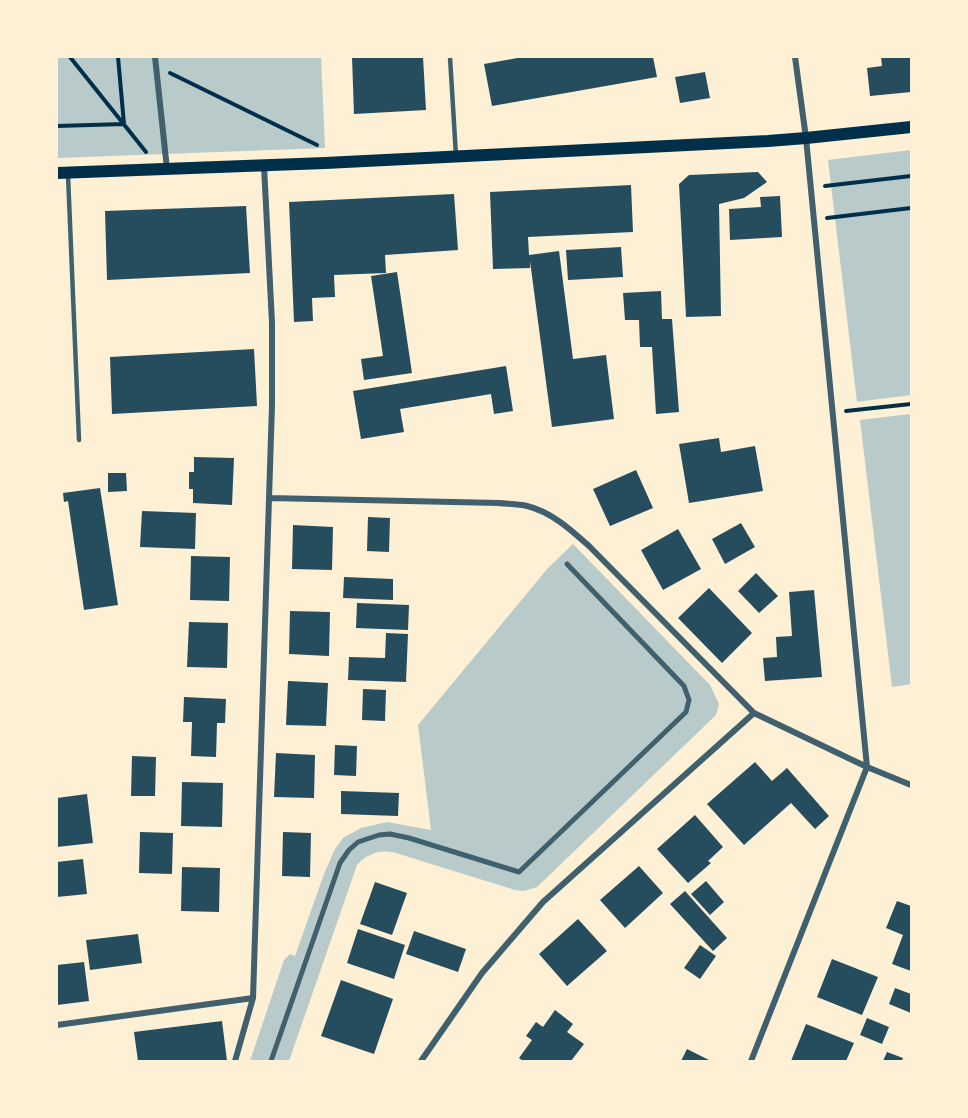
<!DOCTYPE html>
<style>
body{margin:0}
#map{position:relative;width:968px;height:1118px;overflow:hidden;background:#fdf0d5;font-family:"Noto Serif",serif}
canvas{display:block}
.frame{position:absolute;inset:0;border:58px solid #fdf0d5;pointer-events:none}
</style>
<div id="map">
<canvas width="968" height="1118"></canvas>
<div class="frame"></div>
</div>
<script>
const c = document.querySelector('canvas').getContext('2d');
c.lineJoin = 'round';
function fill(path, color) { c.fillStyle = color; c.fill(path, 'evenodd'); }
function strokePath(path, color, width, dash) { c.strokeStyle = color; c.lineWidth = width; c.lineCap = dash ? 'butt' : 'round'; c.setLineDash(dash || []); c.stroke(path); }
fill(new Path2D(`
 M57,57H321L325,148L57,158Z
 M911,150V395L857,402L828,160Z
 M911,414V684L892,687L860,420Z
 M573,544L710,685L719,704L716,715L537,887L524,891L515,890L396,853C380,849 368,853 357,865L289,1061H250L284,960L290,954L295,956L324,874L335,849L343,838L361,828L387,822L431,830L418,725L548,568Z`), '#b9caca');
fill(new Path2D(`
 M352,57H423L426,110L354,114Z
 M523,57H653L657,77L492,106L484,64Z
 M881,57H911V92L870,96L867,68L882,66Z
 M705,72L710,98L680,103L675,77Z
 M758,172L767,182L744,198L719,204L721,316L686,317L679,184L689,175Z
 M631,185L633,232L528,237L529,255L559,251L573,359L606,355L614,419L552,427L530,261V268L493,269L490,192Z
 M454,194L458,250L385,255L386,273L334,275L335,297L312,298L313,321L294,322L289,202Z
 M780,196L782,237L730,240L729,209L761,207L760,197Z
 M246,206L250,273L107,280L105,211Z
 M621,247L623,277L568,280L566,250Z
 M397,272L412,373L364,380L361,359L383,356L371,276Z
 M661,291L662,319H672L679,412L656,414L652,347H640L639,320H625L623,293Z
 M254,349L257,406L112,414L110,357Z
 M506,366L513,411L494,414L491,394L400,409L404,432L361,439L353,391Z
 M719,438L721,452L755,446L763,491L689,503L679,444Z
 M194,457L234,458L232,505L193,503V489H189V472H194Z
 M636,470L653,508L610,526L593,489Z
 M108,473H126L127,491L108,492Z
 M100,488L118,605L84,610L68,501L64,502L63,493Z
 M142,511L196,513L195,549L140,547Z
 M368,517L390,518L389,552L367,551Z
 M741,523L755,547L725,564L712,539Z
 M293,525L333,527L332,570L292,569Z
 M678,529L701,569L663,590L641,550Z
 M191,556L230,557L229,601L190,600Z
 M756,573L778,596L759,613L738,591Z
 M344,577L393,579V600L343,598Z
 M709,588L752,633L722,663L678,618Z
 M814,590L822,677L765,681L763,658L777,657L776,637L792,636L789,592Z
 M357,603L409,605L408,630L356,628Z
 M290,611L330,612L329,656L289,654Z
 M189,622L228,623L227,668L187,667Z
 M386,633L408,634L406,682L348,680L349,657L385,658Z
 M288,681L328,683L326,726L286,725Z
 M363,689L386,690L385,721L362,720Z
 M184,697L226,699L225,723H217L216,757L191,756L192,722H183Z
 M335,745L357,746L356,776L334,775Z
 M276,753L315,755L314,798L274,797Z
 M132,756L156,757L155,796H131Z
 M755,762L772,781L787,768L829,816L815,829L791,803L744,845L707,804Z
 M182,782L223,783L222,827L181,826Z
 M341,791L399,793L398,816L341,814Z
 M87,794L93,843L57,847V798Z
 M695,815L723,847L708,861L711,863L688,883L657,849Z
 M140,832L173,833L172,874L139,873Z
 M283,832L311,833L310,877L282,876Z
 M83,859L87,894L57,897V862Z
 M639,866L663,893L625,928L600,900Z
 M182,867L220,868L219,912L181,911Z
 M706,881L724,902L710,915L691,894Z
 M375,882L407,893L392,935L360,924Z
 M685,891L727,938L713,951L670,904Z
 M897,901L911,906V971L892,964L903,935L886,928Z
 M578,919L607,951L567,986L539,954Z
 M358,929L405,945L394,979L347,963Z
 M414,931L466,949L458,972L406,954Z
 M138,934L142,963L90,970L86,940Z
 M700,945L716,956L700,979L684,968Z
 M832,959L878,977L862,1015L817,997Z
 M84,962L89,1001L57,1005V965Z
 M341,980L393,999L374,1054L321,1036Z
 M895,988L911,994V1013L889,1004Z
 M555,1010L573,1024L567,1032L584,1044L571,1061H523L519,1058L532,1040L526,1036L536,1022L543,1027Z
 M867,1018L889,1027L882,1044L860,1035Z
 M222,1021L227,1061H138L134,1032Z
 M806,1024L854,1043L846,1061H791Z
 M687,1049L711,1061H681Z
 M887,1052L903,1058L902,1061H883Z`), '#264d5e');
strokePath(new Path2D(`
 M70,57L146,152
 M170,73L317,145
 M57,126L124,124L118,57
 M825,186L911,176
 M827,218L911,208
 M846,411L911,404`), '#003049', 4);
strokePath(new Path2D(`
 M450,57L456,156
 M68,175L79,440`), '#3f606c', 4.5);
strokePath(new Path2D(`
 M271,1061L340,863L349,850L358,842L379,835L390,834L409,838L519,872L686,712L689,700L684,686L567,564`), '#3f606c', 5);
strokePath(new Path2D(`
 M155,57L167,169
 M269,498L499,503C508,504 518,504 527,506C552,512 572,531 590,547L754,713L543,902L482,973L421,1061
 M754,713L867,767L911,785
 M57,1025L253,998
 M235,1061L253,998L272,405V323L264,166
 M751,1061L867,767L806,138L795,57`), '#3f606c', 6);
strokePath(new Path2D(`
 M57,173L325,163L768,141L806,138L911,127`), '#003049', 12);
</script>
